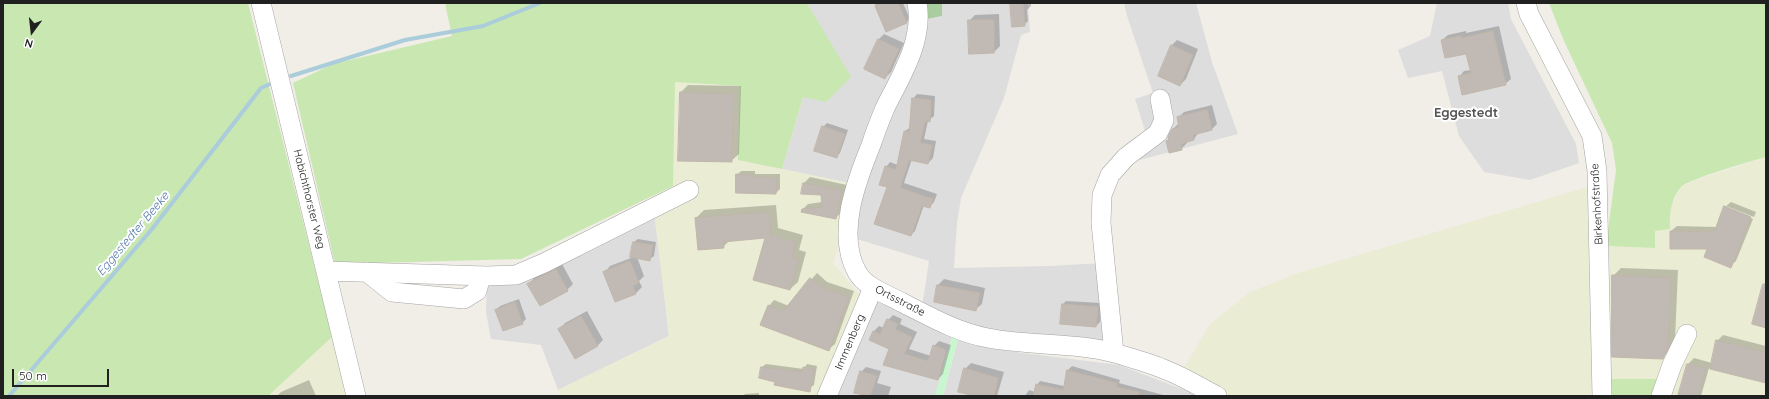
<!DOCTYPE html>
<meta charset="utf-8">
<style>
body{margin:0}
#map{position:relative;width:1769px;height:399px;overflow:hidden;background:#f0eee7;font-family:Quicksand,sans-serif}
canvas{display:block}
.frame{position:absolute;inset:0;border:4px solid #202020;pointer-events:none}
.north{position:absolute;left:12px;top:12px;width:40px;height:40px;-webkit-text-stroke:3px #fff;paint-order:stroke;rotate:195deg;font-size:11px;font-weight:700;line-height:16px;text-align:center;color:#202020}
.north::after{content:'';display:block;margin:auto;width:14px;height:18px;background:#202020;clip-path:polygon(50% 0,100% 100%,50% 72%,0 100%)}
.scale{position:absolute;left:12px;top:369px;width:97px;height:18px;box-sizing:border-box;border:2px solid #202020;border-top:0;padding-left:5px;font-size:12px;line-height:14px;white-space:nowrap;color:#202020;-webkit-text-stroke:3px #fff;paint-order:stroke}
</style>
<div id="map">
<canvas width="1769" height="399"></canvas>
<div class="frame"></div>
<div class="north">N</div>
<div class="scale">50 m</div>
</div>
<script>
const c = document.querySelector('canvas').getContext('2d');
c.lineJoin = 'round';
function fill(path, color) { c.fillStyle = color; c.fill(path, 'evenodd'); }
function strokePath(path, color, width, dash) { c.strokeStyle = color; c.lineWidth = width; c.lineCap = dash ? 'butt' : 'round'; c.setLineDash(dash || []); c.stroke(path); }
function label(font, color, halo, rows, align = 'center') {
  c.font = font + ' Quicksand,sans-serif'; c.lineWidth = 4; c.setLineDash([]); c.textBaseline = 'middle'; c.strokeStyle = halo; c.fillStyle = color; for (const [text, x, y, turn = 0] of rows) {
    c.save(); c.translate(x, y); c.rotate((+turn || 0) * Math.PI / 180); c.textAlign = isNaN(turn) ? turn : align; if (halo) c.strokeText(text, 0, 0); c.fillText(text, 0, 0); c.restore();
  }
}
fill(new Path2D(`
 M807,3H913L927,19L942,16V3H1028L1030,32L1021,35L1004,98L961,198L957,223L954,268L1049,266L1103,263L1104,347L977,328L922,307L929,261L857,239L849,183L782,169L803,97L850,77Z
 M1124,3H1196L1212,62L1238,134L1132,162L1126,144L1145,131L1135,99L1153,93L1128,19Z
 M1437,3H1508L1511,19L1576,144L1579,163L1530,180L1484,172L1459,136L1442,71L1408,78L1398,50L1430,36Z
 M656,218L669,336L558,390L541,345L491,339L486,312L487,279L554,265L585,254Z
 M861,294L952,337L935,396H821Z
 M958,339L984,347L1023,353L1119,365L1195,394L1194,396H943Z`), '#dedddd');
fill(new Path2D(`
 M675,82L741,86L739,160L849,183L841,214L837,252L833,263L856,291L861,294L821,396H562L558,390L669,336L652,196L673,186Z
 M1766,157V396H1667L1659,379H1609L1606,246L1654,248L1655,231L1670,229L1669,219L1672,202L1681,187L1695,180Z
 M1591,186L1593,396H1231L1183,369L1210,324L1250,292L1298,273Z
 M332,337L347,396H268Z`), '#eaedd4');
fill(new Path2D(`
 M3,3H248L332,337L268,396H3Z
 M445,3H807L851,77L826,102L803,97L782,169L738,160L740,86L675,82L673,186L521,259L335,264L293,83L333,64L452,36Z
 M1549,3H1766V157C1749,162 1691,178 1681,187C1671,198 1669,215 1670,229L1655,231V248L1606,246L1616,170L1612,143L1564,41Z
 M1609,379H1659L1655,396H1610Z`), '#c8e7b1');
fill(new Path2D(`
 M924,3H942V16L927,19Z`), '#a9cd9f');
fill(new Path2D(`
 M952,337L958,339L943,396H935Z`), '#c8f7cf');
fill(new Path2D(`
 M875,3H903L910,19L906,23L886,30Z
 M1011,3H1031V6L1027,10L1028,21L1024,25Z
 M999,14L1000,46L994,52L969,21L975,15Z
 M1499,26L1511,79L1505,84L1459,77L1464,71L1471,70L1467,53L1442,40L1448,35L1466,31V33Z
 M884,34L904,43L891,72L885,78L878,40Z
 M1177,40L1198,49L1186,79L1180,85L1171,46Z
 M688,85L741,86L739,154L731,161L681,92Z
 M917,94L935,96L934,116L928,121L924,139L936,141L933,158L928,163L912,159L904,183L937,194L934,202L930,207L924,205L915,231L911,235L888,187L886,167L890,162L898,165L905,131L911,127L913,99Z
 M1212,105L1217,124L1211,130L1199,132L1194,139L1187,141V143L1181,149L1167,141L1173,129L1179,123L1178,118L1184,112Z
 M827,123L848,130L840,153L836,157L823,127Z
 M741,171H755V174H780V189L776,193L737,175Z
 M810,177L847,185L841,212L836,218L803,209L808,204L822,202V194H802L804,183Z
 M1731,202L1756,212L1754,217L1726,206V208L1753,219L1736,261L1730,266L1708,248L1671,231L1677,226L1717,227L1725,207Z
 M776,205L778,228L803,235L799,250L806,252L798,282L790,289L767,237L730,240L723,247L696,218L704,210Z
 M638,239L656,242L654,256L650,259L637,257L644,276L639,281L642,287L636,293L616,300L605,272L610,266L631,258L634,242Z
 M562,264L573,284L567,290L529,284L534,278Z
 M1621,268L1678,270L1675,340L1670,350L1662,358L1613,276Z
 M817,273L827,282L854,291L835,344L829,349L769,306L774,300L789,306Z
 M944,279L985,288L982,304L976,309L935,301L938,285Z
 M519,299L526,319L522,323L496,310L500,306Z
 M1066,301L1101,303L1100,322L1096,326L1063,304Z
 M587,311L603,340L597,346L560,329L565,323Z
 M893,315L902,319L900,324L917,332L909,349L931,356L934,346L939,341L951,345L943,374L938,379L890,349L870,340L874,331L879,326L884,328L888,320Z
 M1723,335L1766,346V382L1709,368L1701,396H1679L1688,364L1694,358L1712,363L1717,341Z
 M971,363L1004,372L997,396H977L965,369Z
 M766,364L804,369L807,364L817,366L814,385L810,388L760,378L762,367Z
 M1072,366L1120,380L1119,383L1167,396H1025L1029,390L1035,392L1037,385L1040,381L1064,386L1068,370Z
 M866,367L881,371L877,383L891,387L888,396H864L855,392L861,372Z
 M309,380L316,396H277L281,392Z
 M759,393V396H743L745,394Z`), '#0003');
strokePath(new Path2D(`
 M291,76L405,40L483,26L540,3
 M9,396L152,229L261,88L270,84`), '#abcddb', 4);
const building = new Path2D(`
 M882,3H898L907,23L886,32L875,6Z
 M1010,3H1023L1025,26L1012,27Z
 M968,20H994V53L969,54Z
 M1493,31L1506,85L1462,95L1458,76L1471,73L1466,54L1445,58L1441,40L1461,36V38Z
 M878,39L899,49L885,79L864,69Z
 M1171,45L1193,55L1180,86L1158,76Z
 M680,92L734,94L732,162L678,161Z
 M912,98L931,100L930,122L925,121L920,143L932,145L928,164L909,160L900,188L933,199L930,208L922,206L911,236L874,224L887,187L879,185L885,166L896,170L904,131L909,132Z
 M1207,110L1212,130L1193,135L1194,140L1181,144L1182,150L1169,153L1166,141L1169,140L1168,137L1172,129L1179,127L1177,117Z
 M822,126L845,134L837,158L814,151Z
 M736,174L752,175V177L777,178L776,194L736,193Z
 M803,183L842,190L836,219L801,212L802,209L822,207L821,195L801,194Z
 M1724,206L1751,217L1731,268L1704,257L1707,249H1670V231L1714,232Z
 M769,212L771,235L796,242L792,257L799,259L790,290L753,280L765,238L723,242L724,248L698,250L695,218Z
 M633,242L653,245L650,261L630,257Z
 M630,261L639,283L633,286L636,294L615,302L603,272Z
 M556,269L568,291L540,306L527,284Z
 M1612,275L1671,278L1668,348L1663,359L1612,357Z
 M810,278L822,287L849,297L829,351L760,325L768,305L783,311Z
 M1763,284H1766V328L1752,324Z
 M937,285L980,293L976,311L934,302Z
 M515,302L523,324L503,331L495,310Z
 M1062,304L1098,307L1096,327L1060,324Z
 M581,316L598,346L575,359L558,329Z
 M887,319L898,324L895,329L912,337L904,354L928,361L933,345L946,350L938,380L883,365L889,349L869,340L873,331L880,334Z
 M1716,340L1766,352V383L1710,369Z
 M1687,364L1706,368L1698,396H1678Z
 M761,367L802,372L803,367L814,369L810,392L774,385L775,382L759,378Z
 M964,368L998,378L994,396H975L958,392Z
 M1067,370L1117,383L1116,387L1139,392L1138,396H1033L1036,384L1063,390Z
 M860,371L877,376L870,396L854,393Z`);
fill(building, '#c1bab4');
strokePath(building, '#c1b6aa', 1);
const minor = new Path2D(`
 M261,3L356,396
 M917,3C924,40 901,76 885,108C880,120 875,133 871,145C856,182 836,234 857,272C865,287 886,294 901,302C929,316 956,332 988,338C1029,346 1073,342 1115,353C1131,358 1150,363 1166,370C1184,377 1200,387 1217,396
 M1526,3L1529,14L1592,136L1597,171L1602,396
 M326,271L487,276L516,275L544,263L689,190
 M367,272L392,292L464,299L477,291L481,276
 M1114,353L1101,223L1102,195L1110,175L1126,157L1158,133L1164,120L1160,99
 M827,396L873,288
 M1661,396L1672,365L1687,334`);
strokePath(minor, '#a4a4a4', 20);
strokePath(minor, '#fff', 19);
label('11px', '#202020', '#fff', [
 ["Habichthorster Weg",309,199,76],
 ["Birkenhofstraße",1597,204,-93],
 ["Ortsstraße",900,301,27],
 ["Immenberg",850,342,-67]
]);
label('italic 12px', '#5178ab', '#fff', [
 ["Eggestedter Beeke",133,234,-50]
]);
label('bold 13px', '#535353', '#fff', [
 ["Eggestedt",1466,113]
]);
</script>
